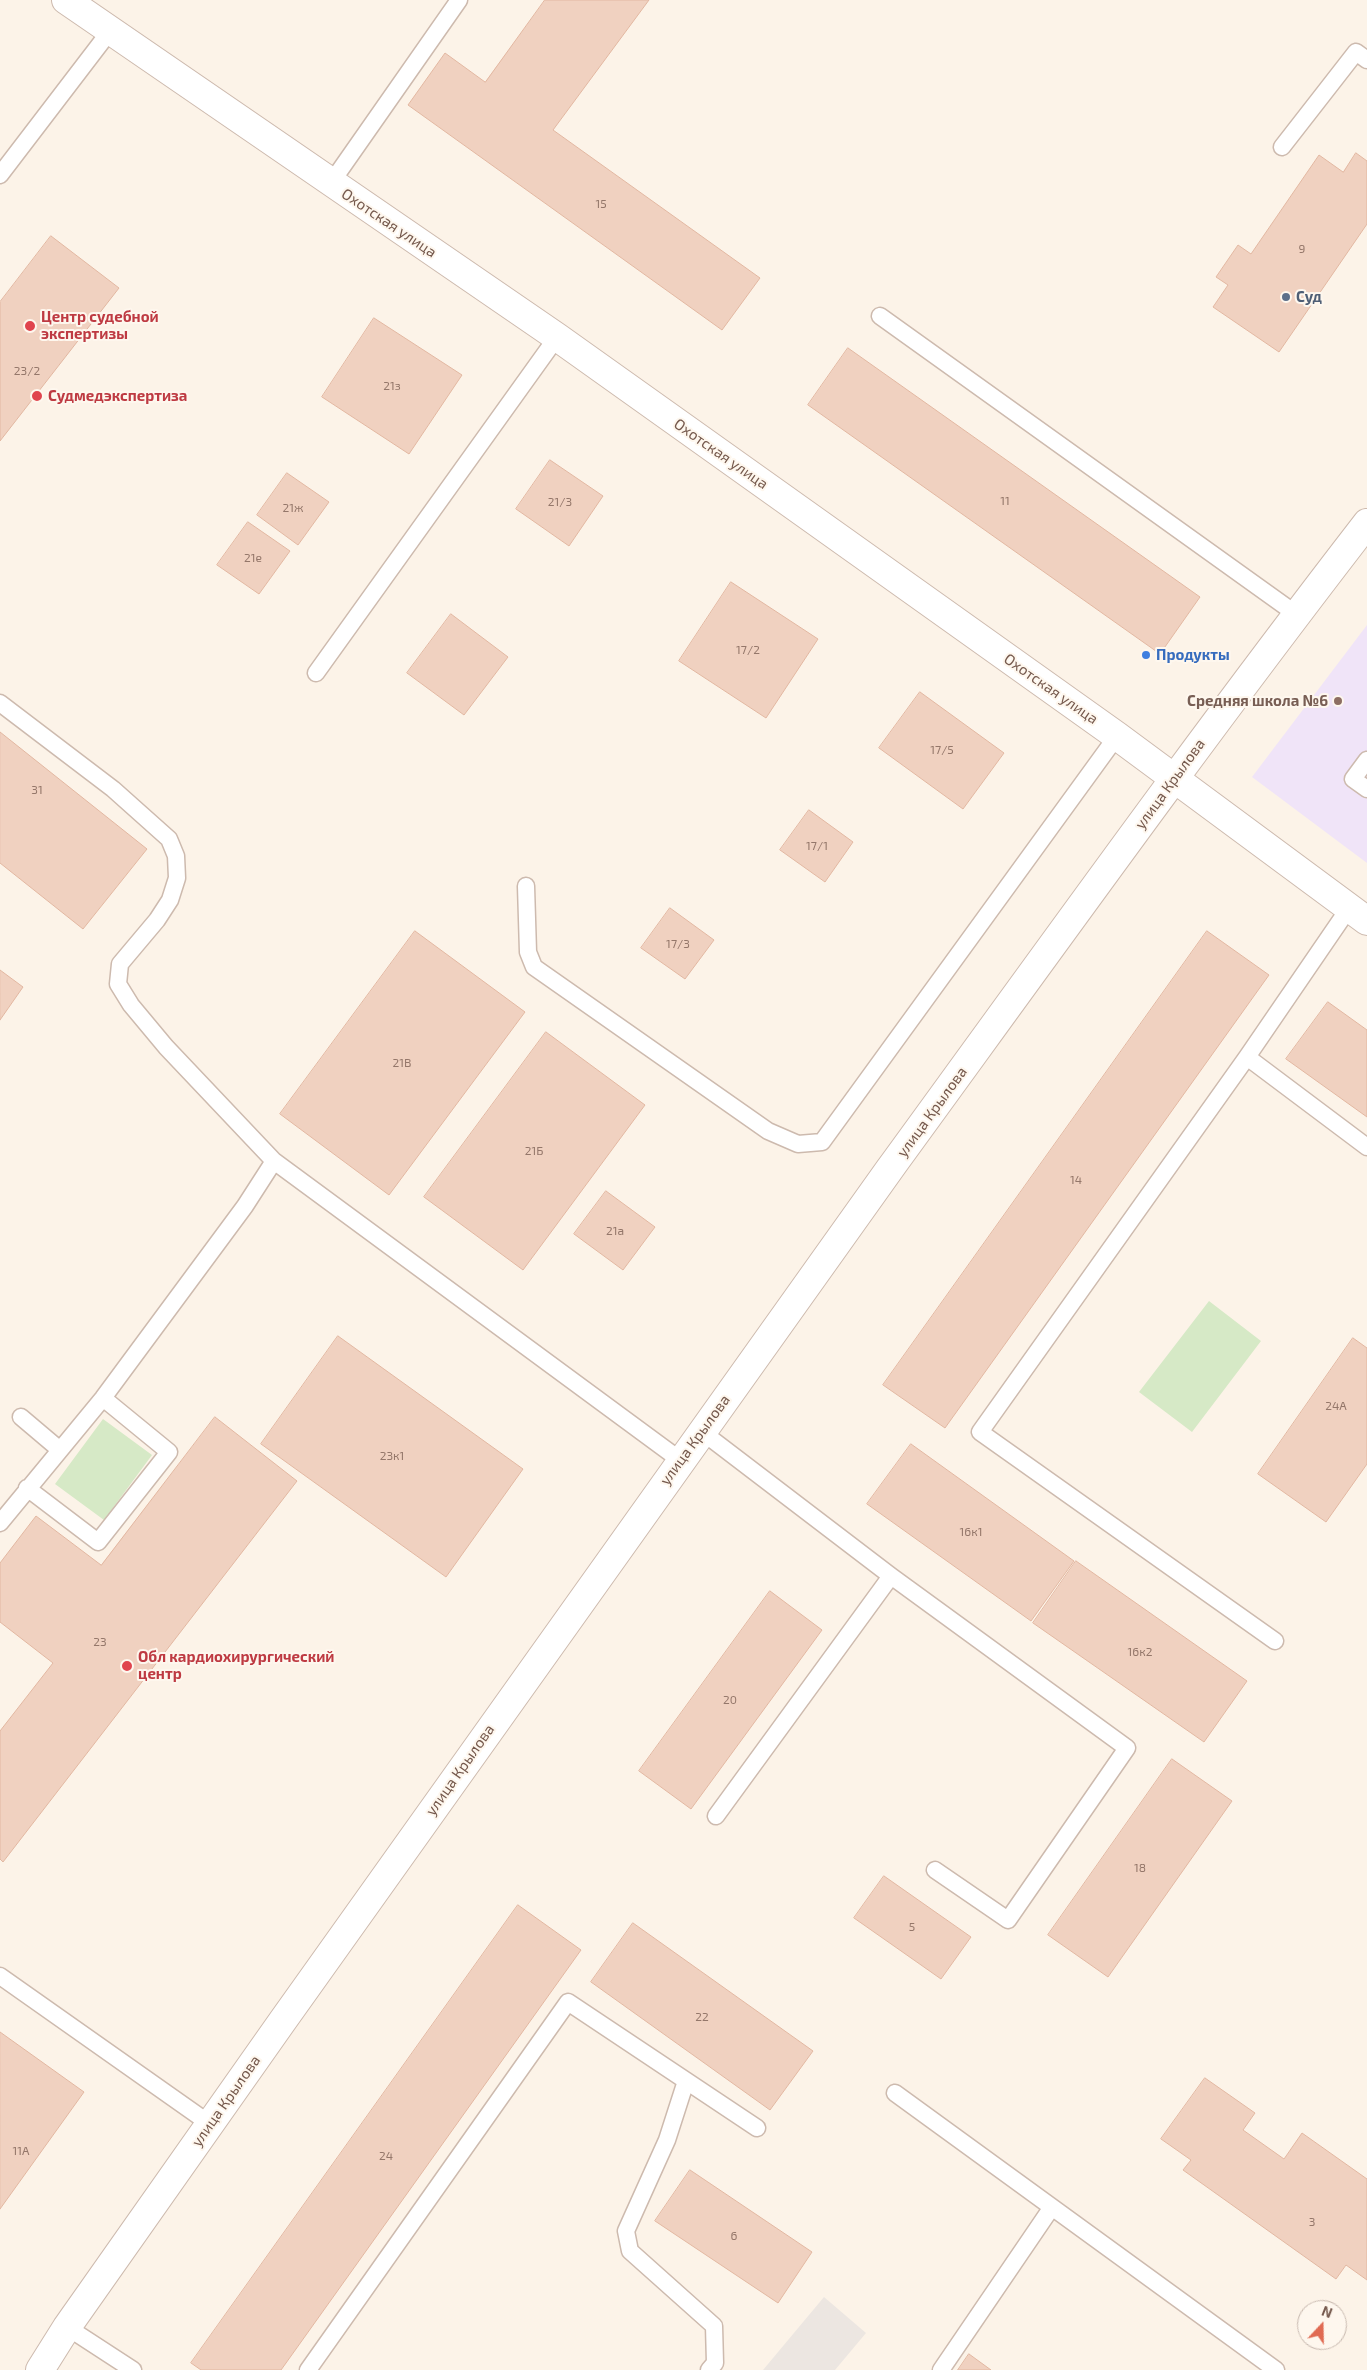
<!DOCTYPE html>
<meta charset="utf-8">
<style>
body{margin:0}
#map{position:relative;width:1367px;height:2370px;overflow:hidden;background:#fcf3e8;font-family:"Exo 2",sans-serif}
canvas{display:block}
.north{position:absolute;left:1297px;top:2300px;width:50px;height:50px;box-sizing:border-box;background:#fef7ee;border:1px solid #c7b8ae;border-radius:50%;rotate:21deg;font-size:14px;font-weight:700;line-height:20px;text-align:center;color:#75594d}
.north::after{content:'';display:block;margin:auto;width:18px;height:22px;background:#e06b53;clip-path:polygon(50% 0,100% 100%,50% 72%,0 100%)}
</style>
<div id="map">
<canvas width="1367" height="2370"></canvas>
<div class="north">N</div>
</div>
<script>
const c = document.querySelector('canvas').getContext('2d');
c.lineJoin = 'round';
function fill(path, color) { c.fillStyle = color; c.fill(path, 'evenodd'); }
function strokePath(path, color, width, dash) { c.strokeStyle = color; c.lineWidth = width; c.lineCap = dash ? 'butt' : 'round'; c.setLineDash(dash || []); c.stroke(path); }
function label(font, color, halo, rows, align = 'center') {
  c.font = font + ' "Exo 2",sans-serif'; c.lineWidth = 4; c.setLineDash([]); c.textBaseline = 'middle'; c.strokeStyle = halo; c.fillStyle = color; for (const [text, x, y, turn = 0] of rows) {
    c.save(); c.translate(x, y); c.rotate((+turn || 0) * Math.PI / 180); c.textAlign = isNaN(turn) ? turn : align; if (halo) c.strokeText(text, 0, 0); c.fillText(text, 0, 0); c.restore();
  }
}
fill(new Path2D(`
 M824,2297L866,2333L835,2370H763Z`), '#ece6e1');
fill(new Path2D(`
 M1367,625V863L1252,777Z`), '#f0e4f8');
fill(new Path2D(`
 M1209,1301L1261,1341L1192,1432L1139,1392Z
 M103,1419L152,1455L104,1520L55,1484Z`), '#d6e9c6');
const building = new Path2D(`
 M545,0H649L553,130L760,278L722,330L408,105L445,53L485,82Z
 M1356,153L1367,161V224L1279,352L1213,307L1228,285L1216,277L1238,245L1251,254L1319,155L1343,172Z
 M51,236L119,288L0,441V302Z
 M374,318L462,375L409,454L322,397Z
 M848,348L1200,597L1160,654L808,405Z
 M550,460L603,496L569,546L516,509Z
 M287,473L329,502L298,545L257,515Z
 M248,522L290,551L259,594L217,565Z
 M731,582L818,639L766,718L679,661Z
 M451,614L508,657L464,715L407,673Z
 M920,692L1004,753L963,809L879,748Z
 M0,732L147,849L83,929L0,863Z
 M809,810L853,842L825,882L780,850Z
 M670,908L714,940L685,979L641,948Z
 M415,931L525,1012L389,1195L280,1114Z
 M1207,931L1269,975L945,1428L883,1385Z
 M0,970L23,987L0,1020Z
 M1328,1002L1367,1030V1117L1286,1059Z
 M546,1032L645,1105L523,1270L424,1197Z
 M606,1191L655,1227L623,1270L574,1234Z
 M338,1336L523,1469L446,1577L261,1444Z
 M1353,1338L1367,1348V1464L1326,1522L1258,1474Z
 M215,1417L297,1481L3,1862L0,1859V1731L53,1663L0,1622V1563L36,1516L101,1565Z
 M911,1444L1074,1561L1031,1621L867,1504Z
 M1076,1561L1247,1681L1204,1742L1033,1623Z
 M770,1591L822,1630L691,1809L639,1771Z
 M1172,1759L1232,1801L1108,1977L1048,1935Z
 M884,1876L971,1937L941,1979L854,1918Z
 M518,1905L581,1950L281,2370H201L191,2363Z
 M633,1923L813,2051L770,2110L591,1982Z
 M0,2032L84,2092L0,2209Z
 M1205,2078L1255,2113L1243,2130L1284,2159L1302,2133L1367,2179V2280L1346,2265L1336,2279L1183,2170L1191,2160L1161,2139Z
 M690,2170L812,2252L778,2303L655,2221Z
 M969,2354L991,2370H958Z`);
fill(building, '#f0d1c0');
strokePath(building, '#e2b7a1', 1);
const service = new Path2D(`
 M1282,147L1356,52L1367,60
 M0,175L110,31
 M331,183L459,0
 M880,316L1296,614
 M316,673L557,337
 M0,703L113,789L169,839L176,856L177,878L170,900L157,920L120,964L118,984L131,1005L166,1047L274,1161
 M1367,760L1353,779L1367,789
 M526,886L528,952L534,967L768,1131L798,1144L822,1142L1117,736
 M1247,1057L1367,1147
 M21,1417L60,1450
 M701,1431L891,1576L1127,1748L1008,1920L935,1870
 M27,1488L98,1542L169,1452L103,1398
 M0,1523L103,1398L245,1206L274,1161L680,1460
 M1275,1641L980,1432L1247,1057L1349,908
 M716,1816L891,1576
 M0,1976L210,2124
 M686,2081L667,2140L626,2231L630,2251L714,2326L715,2363L709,2370
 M895,2093L1276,2370
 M67,2327L133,2370
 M308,2370L568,2002L757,2128
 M941,2370L1052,2207`);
const tertiary = new Path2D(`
 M66,0L557,337L1117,736L1367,921
 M40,2370L67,2327C339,1940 612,1554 889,1170C1047,953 1203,735 1367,523`);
strokePath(service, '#cdbaae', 19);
strokePath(tertiary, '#cdbaae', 30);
strokePath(service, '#fff', 16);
strokePath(tertiary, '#fff', 28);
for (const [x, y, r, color] of [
 [1286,297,5,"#5c6f8a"],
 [30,326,6,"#e0444e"],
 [37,396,6,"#e0444e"],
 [1146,655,5,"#3f7fe0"],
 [1338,701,5,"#8d6e63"],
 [127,1666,6,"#e0444e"]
]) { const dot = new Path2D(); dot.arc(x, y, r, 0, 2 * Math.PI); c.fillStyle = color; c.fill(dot); strokePath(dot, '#fef7ee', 2); }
label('12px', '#94776a', null, [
 ["15",601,204],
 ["9",1302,249],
 ["23/2",27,371],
 ["21з",392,386],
 ["11",1005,501],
 ["21/3",560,502],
 ["21ж",293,508],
 ["21е",253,558],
 ["17/2",748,650],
 ["17/5",942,750],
 ["31",37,790],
 ["17/1",817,846],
 ["17/3",678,944],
 ["21В",402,1063],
 ["21Б",534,1151],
 ["14",1076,1180],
 ["21а",615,1231],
 ["24А",1336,1406],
 ["23к1",392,1456],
 ["16к1",971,1532],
 ["23",100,1642],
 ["16к2",1140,1652],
 ["20",730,1700],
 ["18",1140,1868],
 ["5",912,1927],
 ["22",702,2017],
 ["11А",21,2151],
 ["24",386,2156],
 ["3",1312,2222],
 ["6",734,2236]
]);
label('15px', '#75594d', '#fef7ee', [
 ["Охотская улица",389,223,34],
 ["Охотская улица",721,454,35],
 ["Охотская улица",1051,689,35],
 ["улица Крылова",1170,784,-54],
 ["улица Крылова",932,1112,-54],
 ["улица Крылова",695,1440,-54],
 ["улица Крылова",460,1770,-55],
 ["улица Крылова",226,2101,-55]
]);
label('bold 15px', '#4e5e75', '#fef7ee', [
 ["Суд",1296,297]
], 'left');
label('bold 15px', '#be3a42', '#fef7ee', [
 ["Центр судебной",41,317],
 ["экспертизы",41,334],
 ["Судмедэкспертиза",48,396],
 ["Обл кардиохирургический",138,1657],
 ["центр",138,1674]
], 'left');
label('bold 15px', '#366cbe', '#fef7ee', [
 ["Продукты",1156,655]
], 'left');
label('bold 15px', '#785e54', '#fef7ee', [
 ["Средняя школа №6",1328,701]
], 'right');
</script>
